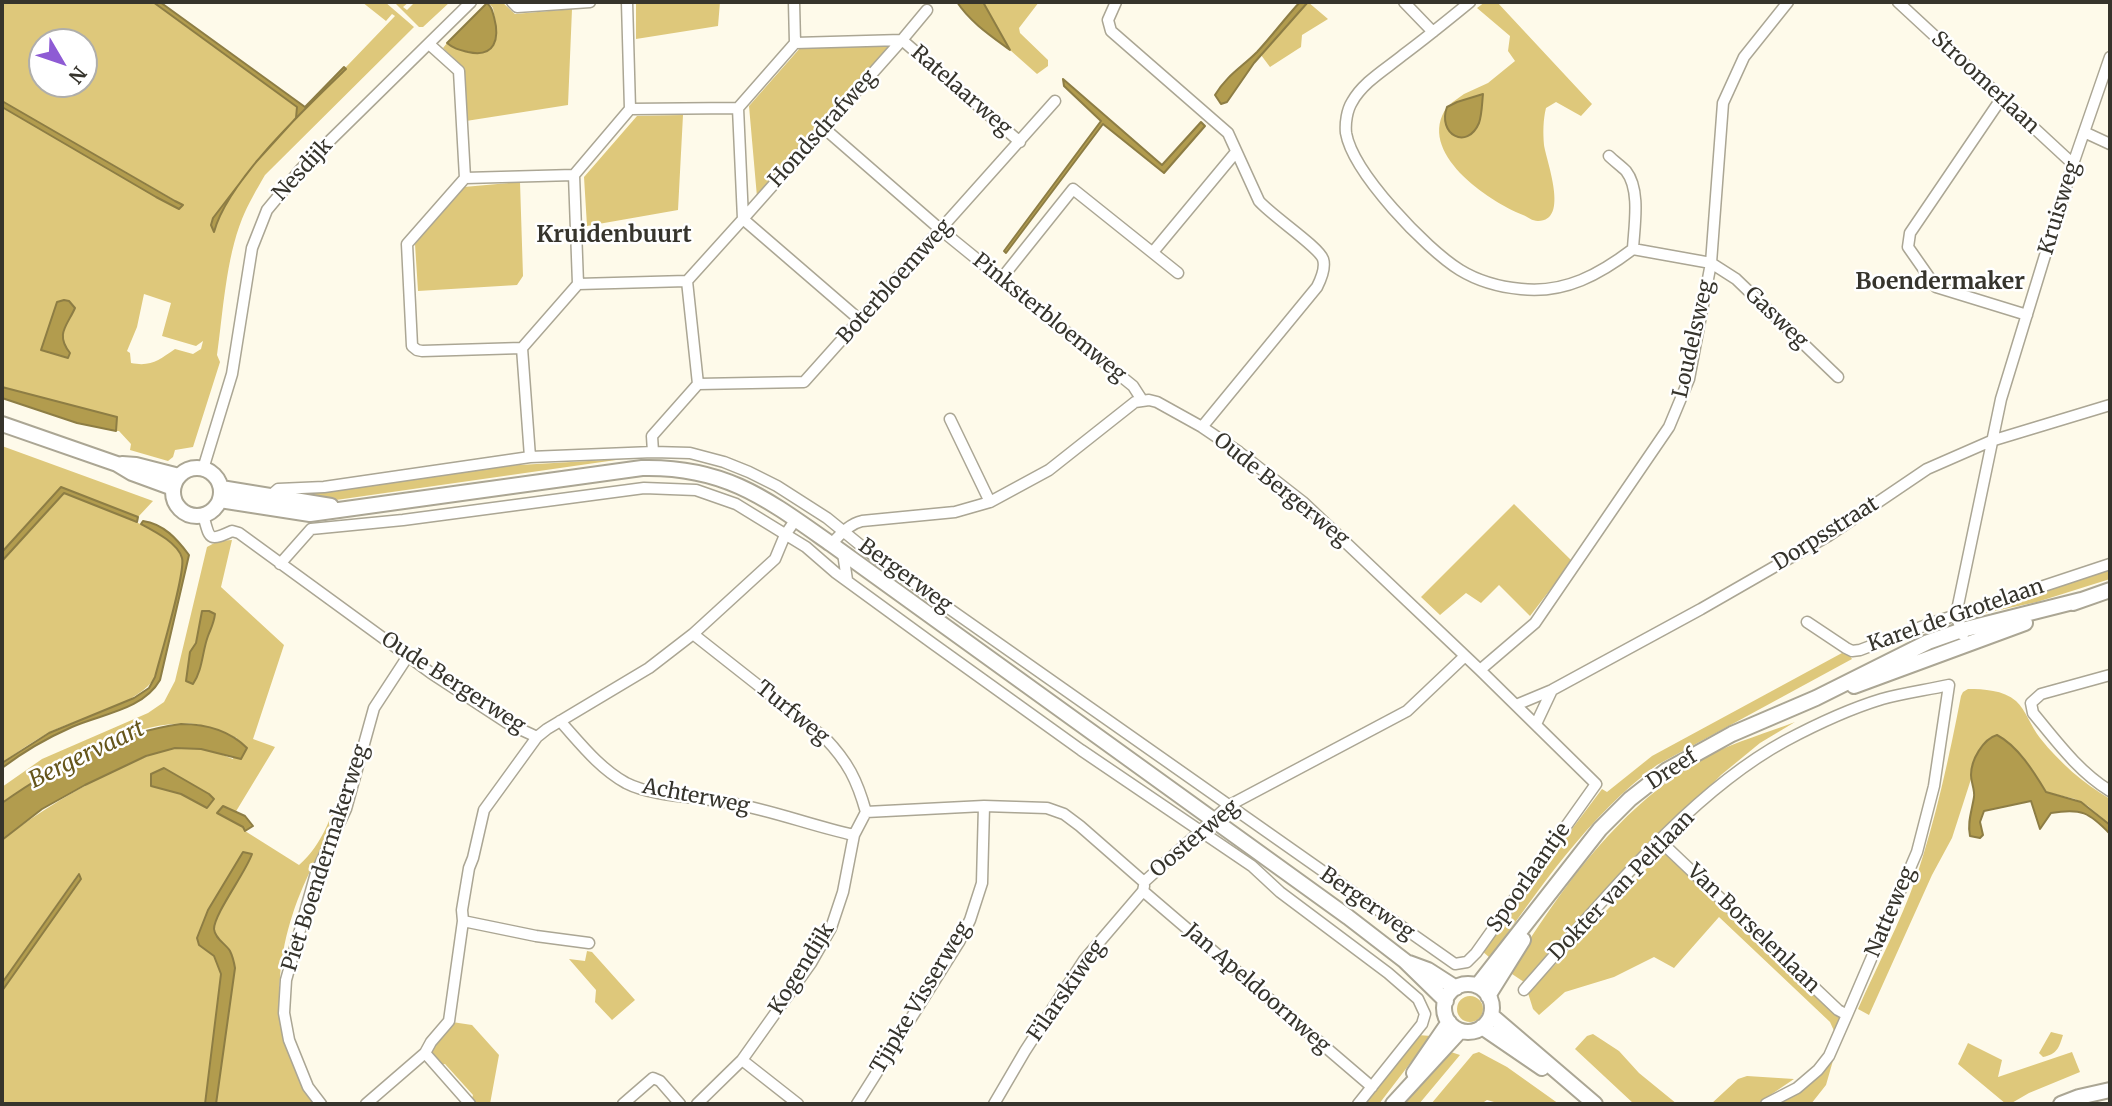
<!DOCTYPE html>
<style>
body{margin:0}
#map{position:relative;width:2112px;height:1106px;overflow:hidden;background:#fefaea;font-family:Merriweather,serif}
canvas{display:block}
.frame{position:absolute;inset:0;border:4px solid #36342c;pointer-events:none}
.north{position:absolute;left:28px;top:28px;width:70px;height:70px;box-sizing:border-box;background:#fff;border:2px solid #afaeab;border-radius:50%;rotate:129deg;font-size:19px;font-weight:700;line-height:28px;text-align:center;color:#36342c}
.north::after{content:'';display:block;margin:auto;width:24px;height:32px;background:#8e5bd4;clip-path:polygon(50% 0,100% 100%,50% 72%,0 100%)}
</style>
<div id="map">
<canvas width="2112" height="1106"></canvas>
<div class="frame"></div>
<div class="north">N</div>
</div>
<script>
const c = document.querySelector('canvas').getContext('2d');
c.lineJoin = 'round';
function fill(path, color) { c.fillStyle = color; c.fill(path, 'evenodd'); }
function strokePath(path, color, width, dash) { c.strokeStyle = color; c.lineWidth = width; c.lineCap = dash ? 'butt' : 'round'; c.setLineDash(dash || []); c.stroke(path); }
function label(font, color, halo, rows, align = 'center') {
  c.font = font + ' Merriweather,serif'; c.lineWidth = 5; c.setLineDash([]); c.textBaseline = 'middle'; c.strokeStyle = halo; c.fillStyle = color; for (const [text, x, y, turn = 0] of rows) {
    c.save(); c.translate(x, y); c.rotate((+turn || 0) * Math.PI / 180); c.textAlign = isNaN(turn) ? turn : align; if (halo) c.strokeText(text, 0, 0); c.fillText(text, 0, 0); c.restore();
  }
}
fill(new Path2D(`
 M2,2H153L297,107V118L395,16L392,14L386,21L362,2H385L414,27L265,175C257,189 248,204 242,219C226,259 223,312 217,355L220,362L193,447L175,450L173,457L168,461L130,450L131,444L119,431H116L117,417L2,387V107L156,197L180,207L183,205L2,101ZM42,42H84V84H42ZM144,294L171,303L162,336L196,346L203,341L201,349L193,354L175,349C159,360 151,367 131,363L130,353L127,351L137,327Z
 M394,2H409L403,7L407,10L415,2H450L423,27H419Z
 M488,2H502L515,14L572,9L568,105L466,121L462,66L443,48L447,43L452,47L464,51L497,32L493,8Z
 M636,2H720L718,26L636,39Z
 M983,2H1039L1019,28L1020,33L1048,60V66L1037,74L1010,50Z
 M1308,2L1328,19L1302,35L1301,47L1270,67L1261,55Z
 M1485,2H1497L1592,104L1581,116L1556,102L1546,108C1543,120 1543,133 1544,145C1546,160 1570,221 1538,221C1532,221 1528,217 1523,215C1488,201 1415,152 1447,107L1446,127L1483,95L1450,104L1464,94L1488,83L1515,61L1508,51L1510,36L1477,8Z
 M890,46L757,197L749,106L800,48Z
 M683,115L678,210L587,226L584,177L637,116Z
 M520,182L523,276L517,285L418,291L415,244L464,187Z
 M2,446L153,501L138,517L61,487L2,552Z
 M623,459L336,500L325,499L311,493L502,466Z
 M64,493C89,503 180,532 183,561C184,573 178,587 176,598C169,624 162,651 155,677C140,704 82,717 52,731C35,740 17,752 2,763V561Z
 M1514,504L1572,561L1530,616L1499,585L1481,603L1466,593L1440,615L1421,597Z
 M232,540L221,587L284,645L253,739L275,747L235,813L223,806L217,813L243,827L245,831L299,865C323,845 334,810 343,781L351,782C339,816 321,847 306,880C273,952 265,1038 316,1104H2V991L81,879L78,874L2,983V840C41,810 81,786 125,766C141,759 159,750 176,748C195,746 216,752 233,759L237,738C223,732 210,726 195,724C129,718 55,769 2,803V787L42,759L148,713L164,702L175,681L207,547L218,541Z
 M2110,568V579L2037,602L1972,616Z
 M1842,653L1850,656L1852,659L1657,765C1588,816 1539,889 1490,958L1481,950L1602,789L1607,792L1652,756Z
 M1968,689C1984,689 2003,690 2016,701C2026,710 2031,727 2040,738C2060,763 2083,783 2110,799V825L2088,806L2075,799L2046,792C2033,770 2017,741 1991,737L1982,745L1952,838L1932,875L1869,1015L1858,1009C1877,966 1900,923 1916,878C1936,818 1949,758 1961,696L1963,692Z
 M1795,722L1760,743L1721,775L1613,885L1524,982L1509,972C1561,889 1621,802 1710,755C1737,741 1767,733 1795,722Z
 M1666,848L1842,1018L1835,1033L1830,1022L1719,917L1674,968L1654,957L1614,977L1565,992L1539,1015L1533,1009L1528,993Z
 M587,951L592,952L635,1000L612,1020L595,1002L596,990L569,959L585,961Z
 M1457 1009a13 13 0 1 1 26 0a13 13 0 1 1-26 0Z
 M452,1022L472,1025L499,1055L490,1104L475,1102L472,1098L473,1095L445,1064L441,1065L432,1054V1047Z
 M2051,1032L2063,1035C2059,1048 2057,1054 2043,1057L2039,1053Z
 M1593,1034L1619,1051L1639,1073L1677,1104H1634L1575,1049L1587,1036Z
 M1418,1035L1431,1036L1379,1104H1363Z
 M1968,1043L2002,1060L1998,1077L2072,1052L2080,1072L2029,1093L2010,1104H2006L1958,1064Z
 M1445,1050L1460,1055L1419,1104H1402Z
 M1836,1050L1826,1085L1811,1104H1774Z
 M1479,1052L1507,1067L1559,1104H1501L1487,1100L1481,1104H1431L1473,1054Z
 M1747,1076L1794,1079L1757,1104H1711L1738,1079Z`), '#dec87b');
const water = new Path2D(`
 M153,2H160L305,107L344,67L346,69C306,108 228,180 214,232L211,225L213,218L256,162L296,118L297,107Z
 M957,2H983L1010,50C991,36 970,22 957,2Z
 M1300,2H1308L1254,63L1227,102L1221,104L1215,95C1227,75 1242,67 1257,52C1272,36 1285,18 1300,2Z
 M487,3C492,8 492,10 494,17C500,39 495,58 468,52C460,50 454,49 447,43Z
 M1063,79L1162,165L1201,122L1205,126L1164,173L1103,124L1006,253L1004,251L1101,121L1064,86Z
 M1483,94C1482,103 1482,114 1479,123C1467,151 1437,134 1447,107L1457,102Z
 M2,101L175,201L183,205L179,209L156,197L2,107Z
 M64,300L69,301L75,308C67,326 55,334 70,353L68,358L41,350L57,302Z
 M2,387L117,417L116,431L77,423L2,398Z
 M61,487L138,517L137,522L64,493L2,561V552Z
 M143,521C164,524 177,539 189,555L160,680C143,710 101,714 72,727C47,738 23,752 2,768V763L49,733L134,698L149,688L155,677C160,657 186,573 182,558C178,543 154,531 141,524Z
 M202,611H209L215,614C214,623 211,628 208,636C202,652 203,669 193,684L186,681L190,652L196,643Z
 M181,724C206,724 229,730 247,748L241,759L201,749L175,748L146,756L85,785L42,809L2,840V803C56,765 115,733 181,724Z
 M1997,735C2018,746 2034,772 2046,792L2081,802L2110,825V834C2089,812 2081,808 2051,813L2040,829L2031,801L1984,811L1980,822L1983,835L1980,838L1970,836C1967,823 1972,810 1974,797C1975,789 1971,783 1971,775C1971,760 1983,739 1997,735Z
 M164,768L209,794L214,799L207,808L181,794L151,786V774Z
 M223,806L245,816L253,826L245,831L243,827L217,813Z
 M243,852L252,854C246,872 214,914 214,929C215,939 226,944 230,951C233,957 234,962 235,968L216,1104H205L221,974L214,956L199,945L197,938L208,910Z
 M79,874L81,879L2,991V983Z`);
fill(water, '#b29c4e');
strokePath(water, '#8d7d44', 2);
const street = new Path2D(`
 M512,2L517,7L590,2
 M1116,2L1108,20L1111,31L1228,133L1259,201C1272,216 1319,247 1323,259C1326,268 1321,279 1317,287L1202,427
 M1404,2L1433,32
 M1470,2C1448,20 1426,38 1403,55C1386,69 1363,82 1352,102C1347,110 1345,123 1346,133C1353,173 1426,249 1460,270C1478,281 1500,287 1521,289C1565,294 1600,274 1633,249L1711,263L1736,279L1838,377
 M1898,2L2073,164
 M795,43L902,40L927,10
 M429,44L459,71L465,178L407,244L412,346L417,350L422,351L522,348
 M2001,99L1910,233L1908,247L1936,287L2027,315
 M630,109L738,108L795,43L794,2
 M825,129L941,230L1133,386L1142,400
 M2084,132L2110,144
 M1609,156C1614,161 1621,166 1626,171C1641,190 1634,227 1633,249
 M465,178L574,175L630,109L627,2
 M1153,252L1236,152
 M1001,279L1073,189L1178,273
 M578,284L687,281L743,219L738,108
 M860,320L743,219L902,40L1020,142
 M522,348L578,284L574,175
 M522,348L530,457
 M698,384L804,382L1055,101
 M950,419L990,502
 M653,452L652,436L698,384L687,281
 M203,469L232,374L252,248L267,210L301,169L471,2
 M269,497L278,489L324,487L530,457L653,452L690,453L724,462L749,472L777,486L827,518L870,553L1455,964L1467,962L1476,953L1596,784L1480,670L1303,502L1239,452L1202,427L1157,402L1149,400L1135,402L1049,470L990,502L955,512L862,521C849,524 841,534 831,544
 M203,515C210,539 208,542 232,531L239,533L431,673L509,724L537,737L547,729L649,668L693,634L775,559L785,535L796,519
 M843,553L847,580
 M280,564L311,529L403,520L644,488L696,490L736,504L806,547L836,573L932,643L1081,750L1252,866L1280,892L1388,973L1418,999L1425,1014L1422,1024L1358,1104
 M1807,622L1846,648L1852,651L1860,650L1929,624L2110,564
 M693,634L825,738C848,762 857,780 866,812
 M1963,635L1956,615L2001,399L2073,164L2110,57
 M1480,670L1535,623L1669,427L1689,379L1711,263L1723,103L1744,57L1788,2
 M2110,675L2041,694L2031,703L2033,713C2057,742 2078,771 2110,791
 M1516,705L1552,690L1701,609L1828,536L1927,469L1991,441L2110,405
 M560,721C580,743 599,768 626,783C653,797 700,797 730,803C772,810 812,826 854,835
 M1536,724L1552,690
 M866,812L984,806L1047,808L1064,814L1080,826L1144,882
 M1659,840L1838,1010L1847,1015
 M1144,882L1228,806L1407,711L1465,656
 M1143,891L1372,1087
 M463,921L536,936L589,943
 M1524,990C1599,906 1686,795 1785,741C1815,725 1849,709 1882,699C1904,693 1927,690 1949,685L1934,786L1917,852L1847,1015L1829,1056L1818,1070L1797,1088L1766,1104
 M742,1060L798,1104
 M321,1104L308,1087L289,1040L284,1013L286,980L316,873L346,809L374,708L408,656
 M366,1104L425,1053
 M470,1104L425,1053L431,1042L449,1021L463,921L462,910L469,868L473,858L484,810L537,737
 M623,1104L653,1078L660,1081L680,1104
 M697,1104L742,1060L811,963L831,928L843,892L854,835L866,812
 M857,1104L959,942L970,920L982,883L984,806
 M994,1104L1025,1051L1084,960L1143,891L1144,886`);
const secondary = new Path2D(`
 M2,424L117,464L132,473L173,488
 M122,464L136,465L179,476
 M173 492a24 24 0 1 1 48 0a24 24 0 1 1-48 0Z
 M221,488L331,506
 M220,500L310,514L642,468C725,466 767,499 831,544L1348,917L1405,961L1446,1001
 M2073,603L2110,590
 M1854,686L2025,623
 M1409,963L1428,970L1456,988
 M1444 1008a24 24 0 1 1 48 0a24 24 0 1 1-48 0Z
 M1477,986L1600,829L1630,799L1667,770L1732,734L1816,698L1928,642L1962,630L2081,600
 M1488,996L1523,940
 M1491,1015L1595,1104
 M1482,1027L1542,1068
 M1414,1073L1449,1022
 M1393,1104L1460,1031
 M2061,1104L2079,1097L2110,1090`);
strokePath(street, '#aba694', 13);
strokePath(secondary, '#aba694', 18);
strokePath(street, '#fff', 10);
strokePath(secondary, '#fff', 14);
label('21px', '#36342c', '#fff', [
 ["Stroomerlaan",1985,83,43],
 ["Ratelaarweg",961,91,41],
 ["Hondsdrafweg",823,129,-48],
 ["Nesdijk",303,170,-47],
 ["Kruisweg",2060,208,-73],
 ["Boterbloemweg",895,282,-48],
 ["Pinksterbloemweg",1049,318,39],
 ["Gasweg",1776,318,44],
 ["Loudelsweg",1694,339,-77],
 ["Oude Bergerweg",1281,490,39],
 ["Dorpsstraat",1826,534,-32],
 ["Bergerweg",905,576,36],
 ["Karel de Grotelaan",1956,616,-19],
 ["Oude Bergerweg",453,683,33],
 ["Turfweg",792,713,39],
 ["Dreef",1672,770,-33],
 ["Achterweg",696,797,11],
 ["Oosterweg",1195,839,-40],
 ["Piet Boendermakerweg",326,858,-72],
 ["Spoorlaantje",1529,878,-55],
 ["Dokter van Peltlaan",1622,886,-46],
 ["Bergerweg",1367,904,35],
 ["Natteweg",1891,912,-67],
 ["Van Borselenlaan",1753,929,44],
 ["Kogendijk",802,969,-58],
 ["Jan Apeldoornweg",1257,989,41],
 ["Filarskiweg",1067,991,-55],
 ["Tjipke Visserweg",921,998,-59]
]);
label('bold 23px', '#36342c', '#fff', [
 ["Kruidenbuurt",614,235],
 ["Boendermaker",1940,282]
]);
label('italic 23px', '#65551b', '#fff', [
 ["Bergervaart",87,755,-26]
]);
</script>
